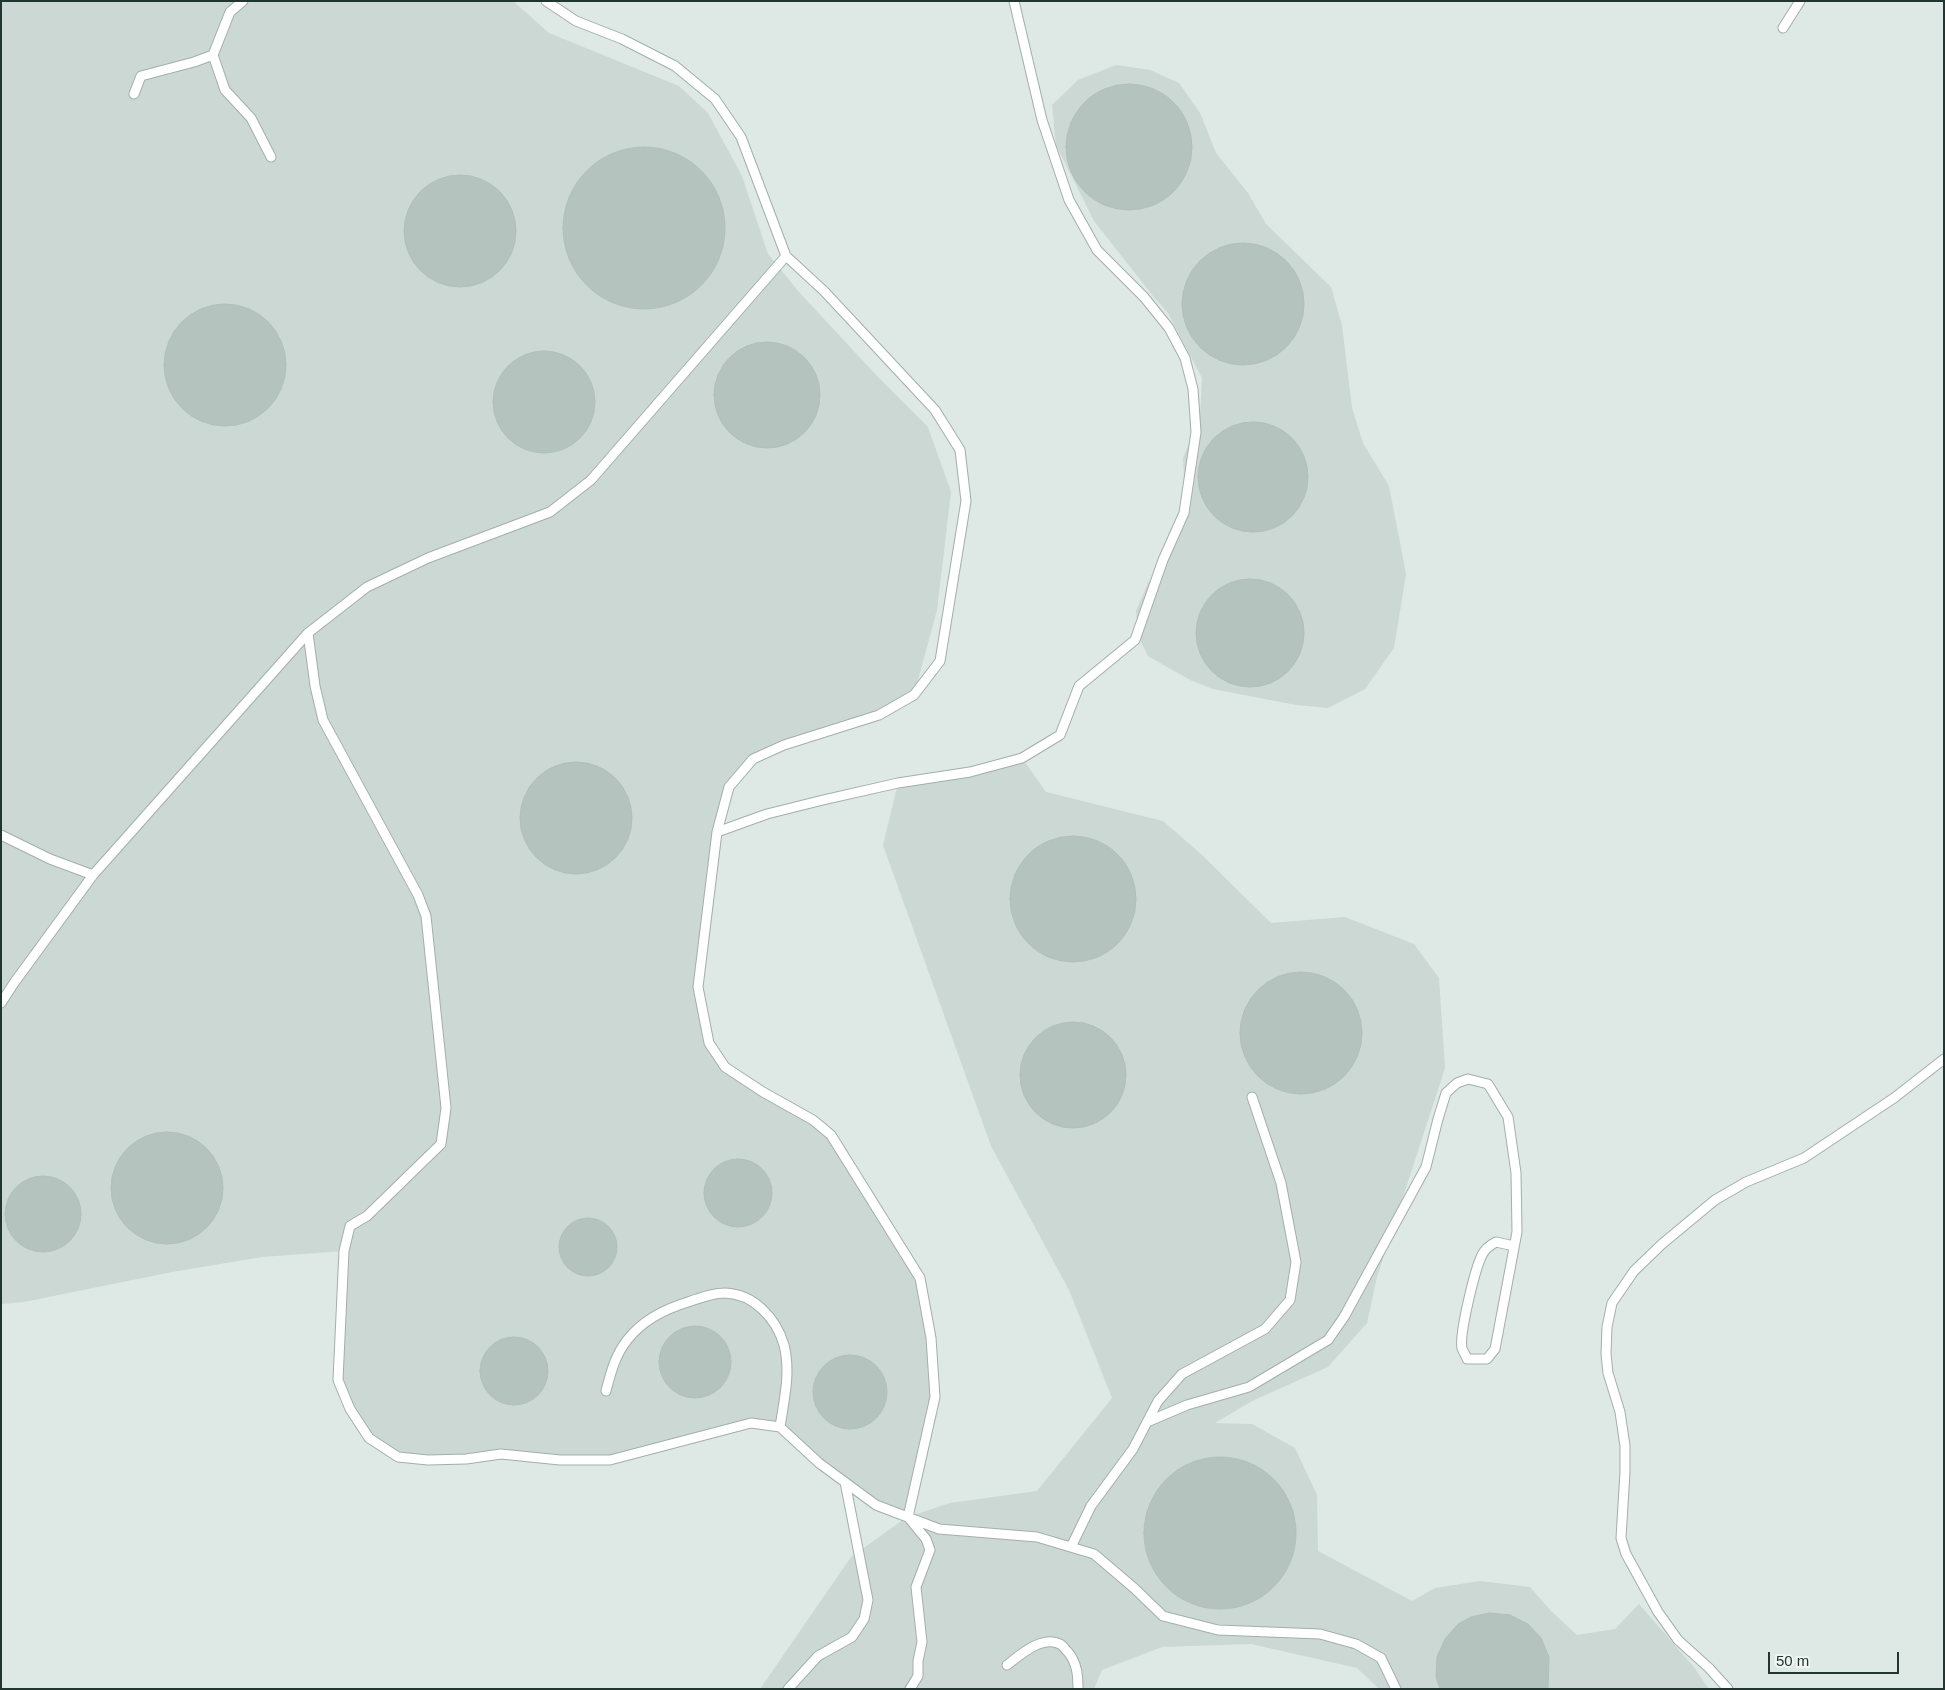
<!DOCTYPE html>
<style>
body{margin:0}
#map{position:relative;width:1945px;height:1690px;overflow:hidden;background:#dee8e4;font-family:Helvetica,sans-serif}
canvas{display:block}
.frame{position:absolute;inset:0;border:2px solid #213631;pointer-events:none}
.scale{position:absolute;left:1768px;top:1652px;width:131px;height:22px;box-sizing:border-box;border:2px solid #213631;border-top:0;padding-left:6px;font-size:15px;line-height:18px;white-space:nowrap;color:#213631;-webkit-text-stroke:4px #eef5f2;paint-order:stroke}
</style>
<div id="map">
<canvas width="1945" height="1690"></canvas>
<div class="frame"></div>
<div class="scale">50 m</div>
</div>
<script>
const c = document.querySelector('canvas').getContext('2d');
c.lineJoin = 'round';
function fill(path, color) { c.fillStyle = color; c.fill(path, 'evenodd'); }
function strokePath(path, color, width, dash) { c.strokeStyle = color; c.lineWidth = width; c.lineCap = dash ? 'butt' : 'round'; c.setLineDash(dash || []); c.stroke(path); }
fill(new Path2D(`
 M1,1H513L549,33L679,86L708,113L742,176L768,254L799,292L877,376L928,427L951,492L937,610L914,695L879,715L754,759L729,787L717,832L698,987L709,1043L725,1067L831,1135L920,1278L935,1397L908,1517L950,1503L1037,1491L1112,1398L1069,1290L991,1146L883,845L898,783L1022,758L1046,792L1163,821L1202,855L1271,923L1345,917L1414,944L1439,978L1445,1068L1377,1277L1367,1323L1328,1367L1252,1401L1215,1423L1252,1424L1295,1448L1317,1495L1318,1551L1412,1601L1435,1588L1480,1581L1530,1587L1551,1611L1577,1635L1615,1629L1639,1604L1693,1666L1709,1689H1379L1357,1668L1251,1644L1162,1647L1102,1670L1094,1689H760L851,1557L907,1517L876,1505L780,1427L751,1423L610,1460L501,1454L398,1457L369,1438L338,1380L344,1251L262,1257L172,1272L24,1302L1,1304Z
 M1116,65L1150,70L1179,83L1200,113L1216,153L1248,193L1266,224L1331,287L1342,325L1352,408L1363,443L1389,486L1406,574L1394,648L1365,689L1328,708L1296,705L1213,689L1190,680L1148,656L1139,638L1136,611L1148,583L1176,538L1185,498L1183,458L1200,417L1202,378L1168,313L1153,296L1094,221L1056,145L1052,105L1078,80Z`), '#ccd8d3');
const building = new Path2D(`
 M1066 147a63 63 0 1 1 126 0a63 63 0 1 1-126 0Z
 M563 228a81 81 0 1 1 162 0a81 81 0 1 1-162 0Z
 M404 231a56 56 0 1 1 112 0a56 56 0 1 1-112 0Z
 M1182 304a61 61 0 1 1 122 0a61 61 0 1 1-122 0Z
 M164 365a61 61 0 1 1 122 0a61 61 0 1 1-122 0Z
 M714 395a53 53 0 1 1 106 0a53 53 0 1 1-106 0Z
 M493 402a51 51 0 1 1 102 0a51 51 0 1 1-102 0Z
 M1198 477a55 55 0 1 1 110 0a55 55 0 1 1-110 0Z
 M1196 633a54 54 0 1 1 108 0a54 54 0 1 1-108 0Z
 M520 818a56 56 0 1 1 112 0a56 56 0 1 1-112 0Z
 M1010 899a63 63 0 1 1 126 0a63 63 0 1 1-126 0Z
 M1240 1033a61 61 0 1 1 122 0a61 61 0 1 1-122 0Z
 M1020 1075a53 53 0 1 1 106 0a53 53 0 1 1-106 0Z
 M111 1188a56 56 0 1 1 112 0a56 56 0 1 1-112 0Z
 M704 1193a34 34 0 1 1 68 0a34 34 0 1 1-68 0Z
 M5 1214a38 38 0 1 1 76 0a38 38 0 1 1-76 0Z
 M559 1247a29 29 0 1 1 58 0a29 29 0 1 1-58 0Z
 M659 1362a36 36 0 1 1 72 0a36 36 0 1 1-72 0Z
 M480 1371a34 34 0 1 1 68 0a34 34 0 1 1-68 0Z
 M813 1392a37 37 0 1 1 74 0a37 37 0 1 1-74 0Z
 M1144 1533a76 76 0 1 1 152 0a76 76 0 1 1-152 0Z
 M1490,1613L1510,1615L1528,1624L1541,1638L1549,1657L1548,1689H1440L1436,1677L1437,1657L1445,1639L1458,1624L1471,1617Z`);
fill(building, '#b4c3bd');
strokePath(building, '#b1c1ba', 1);
const service = new Path2D(`
 M243,1L230,12L213,55L225,90L251,118L271,157
 M546,1L576,21L622,39L675,66L715,99L741,137L786,256L824,291L935,410L960,450L966,501L940,661L914,695L879,715L784,745L753,759L729,787L717,832L698,987L709,1043L725,1067L763,1092L813,1120L831,1135L920,1278L931,1338L935,1397L908,1517L926,1539L930,1550L916,1587L922,1642L918,1661V1676L910,1689
 M1783,28L1800,1
 M134,94L141,76L194,62L213,55
 M308,633L315,686L323,720L418,895L426,916L446,1108L441,1144L367,1216L350,1226L344,1251L338,1380L350,1409L369,1438L398,1457L428,1460L466,1459L501,1454L560,1460H610L751,1423L780,1427L819,1463L876,1505L939,1529L1037,1537L1094,1554L1134,1588L1163,1616L1218,1630L1320,1634L1356,1644L1381,1658L1396,1689
 M717,832L767,814L823,800L898,783L970,772L1022,758L1060,735L1079,686L1135,640L1163,560L1184,513L1196,432L1193,389L1185,358L1169,328L1144,297L1097,250L1069,200L1042,120L1014,1
 M1,835L50,859L93,875
 M1,1003L14,983L93,875L308,633L367,587L428,558L550,512L591,480L786,256
 M606,1391C611,1372 615,1355 628,1339C643,1320 665,1309 688,1302C699,1298 713,1293 725,1293C754,1294 776,1318 784,1345C791,1372 784,1400 780,1427
 M1147,1422L1187,1405L1249,1387L1328,1340L1344,1317L1426,1167L1438,1119L1446,1093L1457,1083L1468,1079L1488,1084L1508,1117L1516,1173L1517,1232L1495,1349L1487,1359H1467C1466,1355 1463,1352 1462,1348C1459,1334 1475,1269 1482,1255C1485,1249 1490,1245 1496,1242L1514,1246
 M1071,1547L1091,1506L1133,1449L1158,1401L1182,1374L1265,1329L1290,1300L1296,1262L1281,1183L1252,1097
 M1007,1665C1020,1655 1042,1635 1060,1644C1063,1645 1065,1650 1068,1652C1077,1663 1078,1675 1078,1689
 M788,1689L818,1656L852,1637L864,1619L868,1600L845,1482
 M1728,1689L1709,1668L1678,1640L1658,1612L1626,1554L1621,1538L1625,1472V1446L1620,1412L1608,1373L1606,1354L1607,1327L1612,1303L1634,1271L1662,1244L1715,1200L1746,1182L1804,1158L1894,1098L1944,1059`);
strokePath(service, '#a2afab', 11);
strokePath(service, '#fff', 9);
</script>
